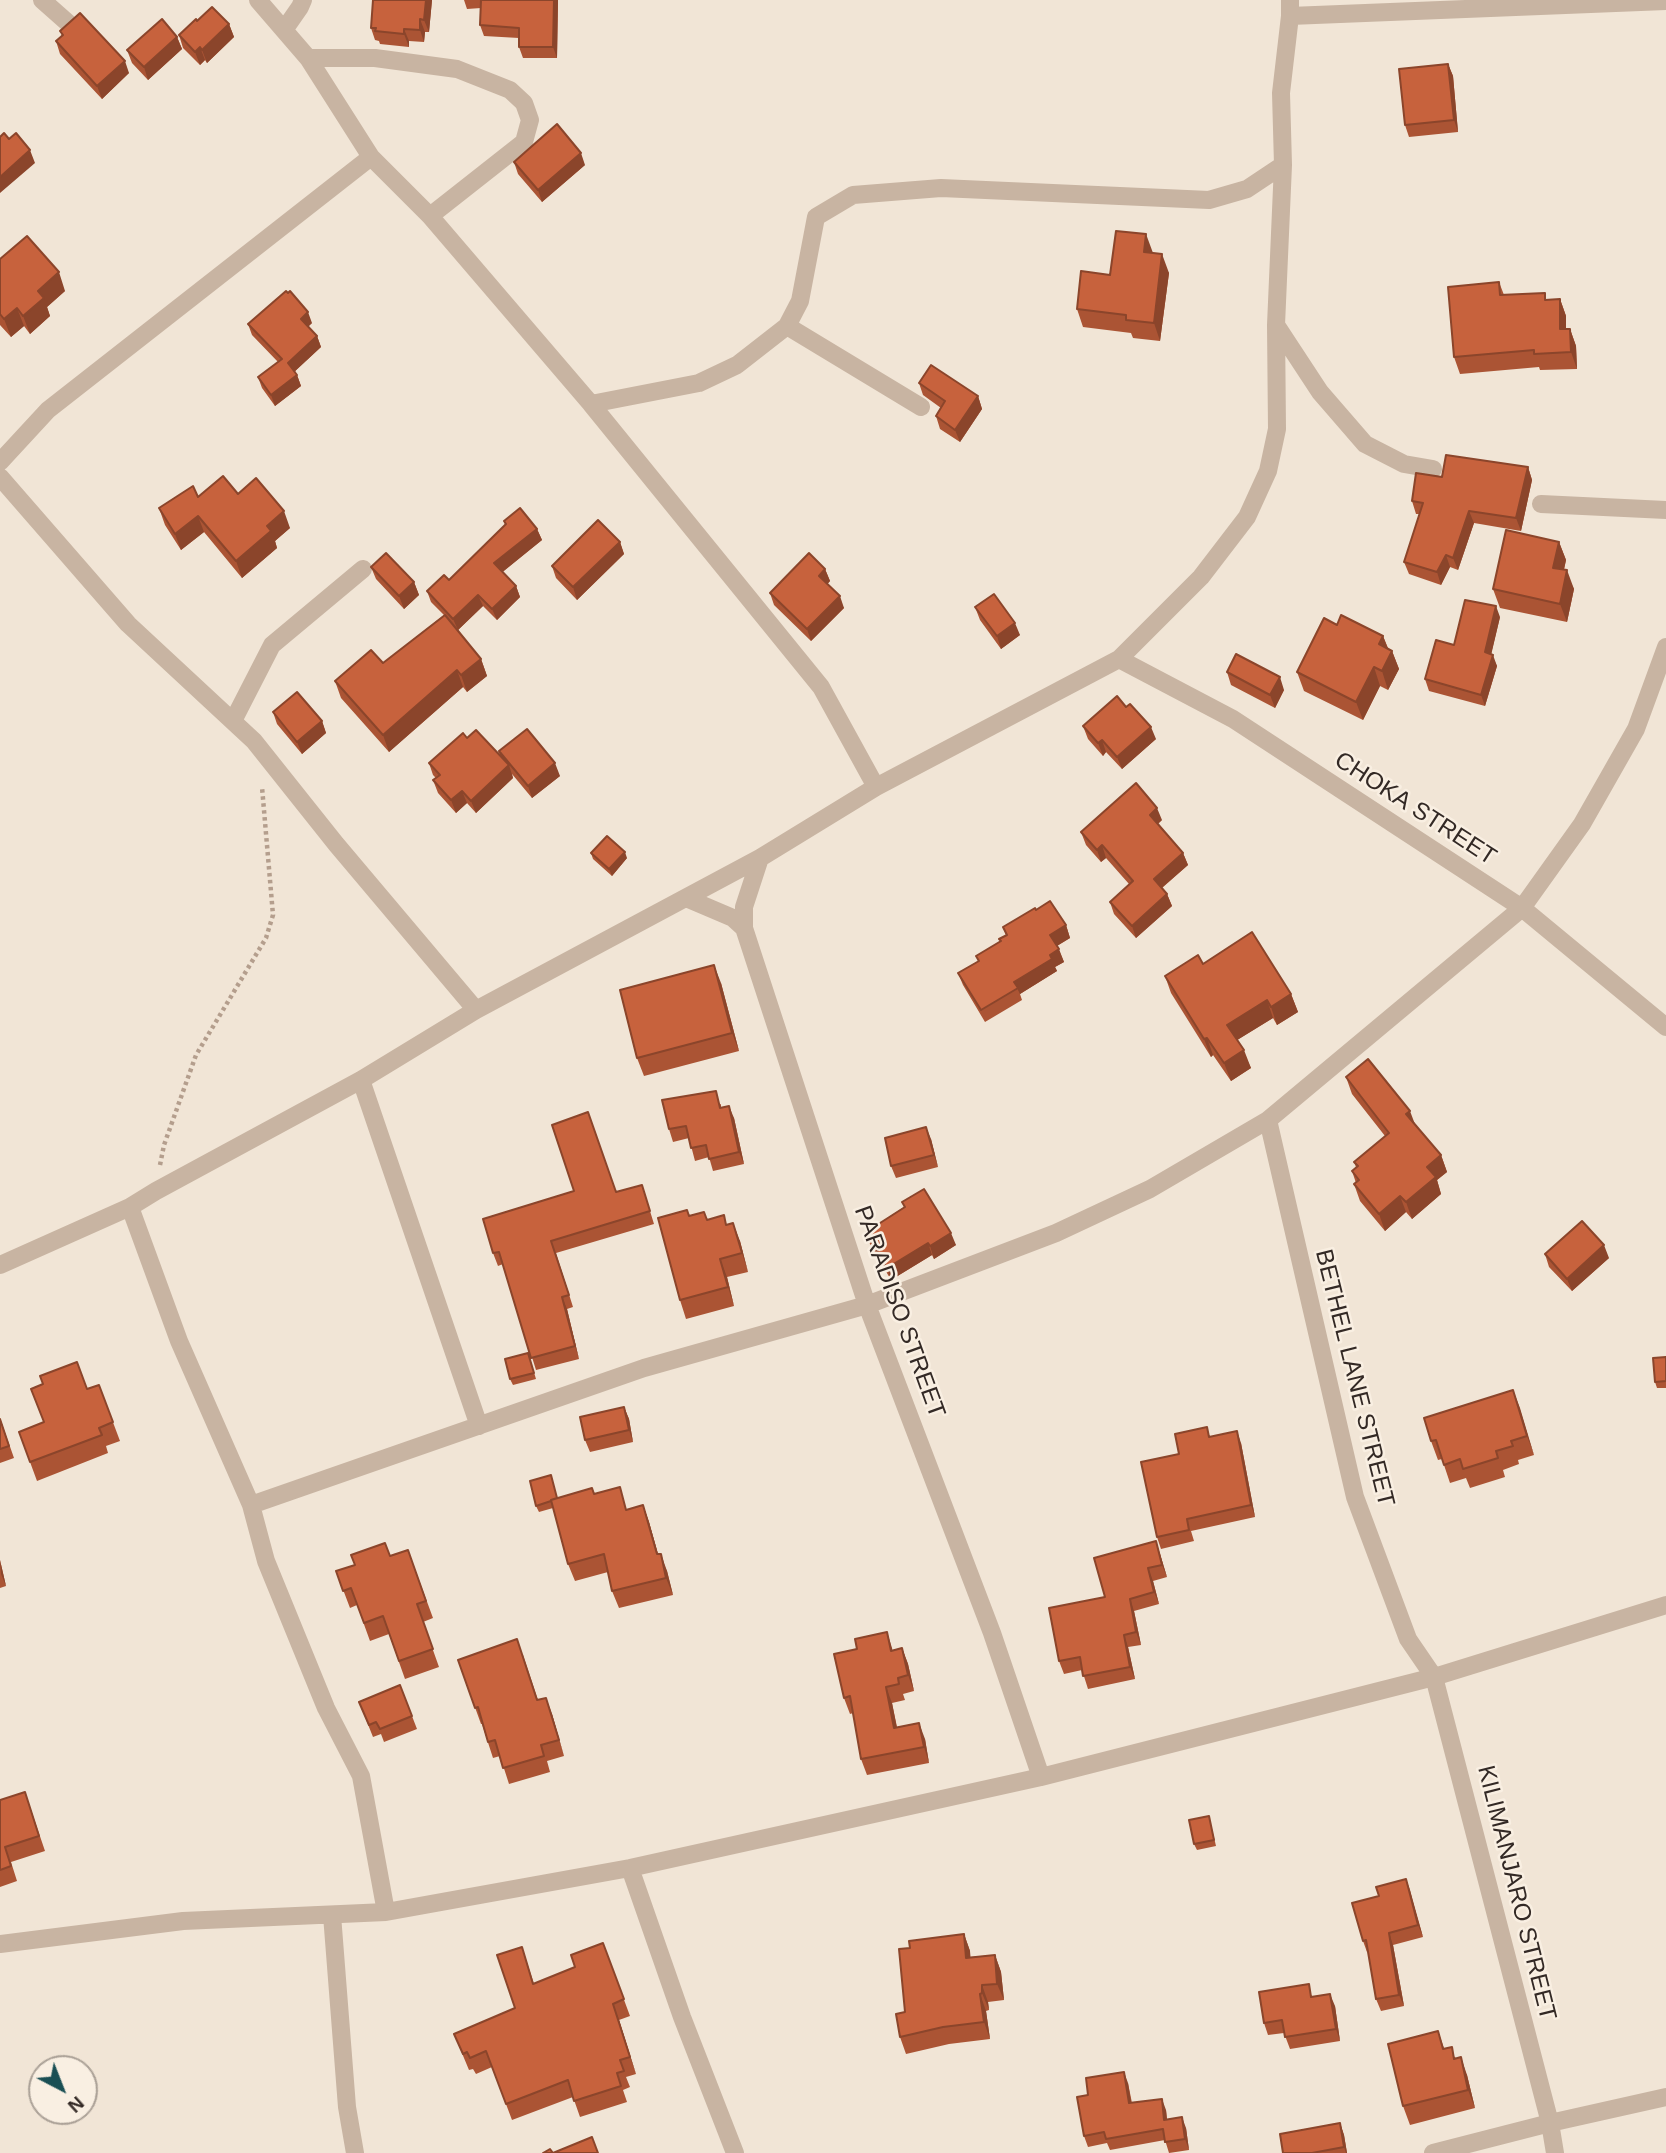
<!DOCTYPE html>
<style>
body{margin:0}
#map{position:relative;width:1666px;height:2153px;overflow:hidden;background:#f1e5d6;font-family:Helvetica,sans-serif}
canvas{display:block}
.north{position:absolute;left:28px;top:2055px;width:70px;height:70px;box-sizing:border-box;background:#f9efe2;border:2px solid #aaa096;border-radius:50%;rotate:138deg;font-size:19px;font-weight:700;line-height:28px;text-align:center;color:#332925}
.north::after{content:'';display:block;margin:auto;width:24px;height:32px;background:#1a4f54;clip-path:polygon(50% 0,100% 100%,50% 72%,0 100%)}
</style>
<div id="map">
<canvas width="1666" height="2153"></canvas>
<div class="north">N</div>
</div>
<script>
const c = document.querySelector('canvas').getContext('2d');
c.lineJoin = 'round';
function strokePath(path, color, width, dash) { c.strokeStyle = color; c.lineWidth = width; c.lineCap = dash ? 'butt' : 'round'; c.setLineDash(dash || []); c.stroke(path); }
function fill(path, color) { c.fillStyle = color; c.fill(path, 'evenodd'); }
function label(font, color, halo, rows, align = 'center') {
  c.font = font + ' Helvetica,sans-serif'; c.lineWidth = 5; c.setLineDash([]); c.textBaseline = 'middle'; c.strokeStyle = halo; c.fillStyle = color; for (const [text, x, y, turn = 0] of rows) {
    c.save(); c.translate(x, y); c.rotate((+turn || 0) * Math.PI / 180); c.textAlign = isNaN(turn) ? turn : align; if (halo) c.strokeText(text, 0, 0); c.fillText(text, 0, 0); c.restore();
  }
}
strokePath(new Path2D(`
 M160,1165L164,1145L196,1055L266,938L273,915L262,787`), '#b49e8d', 4.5, [3.5, 3.5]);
strokePath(new Path2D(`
 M42,0L68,23
 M258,0L308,58L371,157L430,216L591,404L821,687L876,787
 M1290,16L1666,1
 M284,30L300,7L303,0
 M308,58H375L457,69L510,90L524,103L530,120L524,142L430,216
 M1276,325L1320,392L1365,444L1404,464L1433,469
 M787,326L921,407
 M591,404L699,383L737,365L787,326L800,301L816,217L853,195L941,188L1209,200L1247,189L1283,165
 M0,462L48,410L371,157
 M0,477L128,624L254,741L336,844L476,1010
 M1541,504L1666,510
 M1119,659L1233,719L1522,908L1666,1027
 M233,721L272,645L363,569
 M760,858L744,907V928L867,1305L992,1633L1041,1777
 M686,898L733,918L744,928
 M361,1080L479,1426
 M1268,1120L1355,1497L1408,1639L1434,1677L1550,2123L1555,2153
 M130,1207L179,1341L251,1505L266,1561L326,1708L361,1776L386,1912
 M0,1265L130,1207L156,1191L361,1080L476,1010L760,858L876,787L1119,659L1201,577L1247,517L1268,471L1277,429L1276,325L1283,165L1281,93L1290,16V0
 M251,1505L644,1368L867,1305L1056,1233L1150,1189L1268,1120L1522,908L1582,824L1636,729L1666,647
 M630,1868L682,2017L735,2153
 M332,1915L347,2107L355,2153
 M0,1944L183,1921L386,1912L630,1868L1041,1777L1434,1677L1666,1605
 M1433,2153L1550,2123L1666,2097`), '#c8b4a2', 18);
fill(new Path2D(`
 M373,0H432L429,32H425L424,42L409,41V47L380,44L379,41L375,40L371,28Z
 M464,0H558L557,58H523L519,47V38L484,36L480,25L481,8L467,9Z
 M197,21L229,24L234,37L207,63L205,60L200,65L183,48L179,35Z
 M60,31L129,73L102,99L60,54L56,41L62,36Z
 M177,37L182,49L148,80L132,63L127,50Z
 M1448,64L1453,76L1458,132L1409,137L1405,125Z
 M514,162L585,165L542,202L518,174Z
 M1153,253L1169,273L1160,341L1133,338L1131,333L1083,327L1077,309L1110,275Z
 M0,259L65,291L47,307L50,316L30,334L24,326L11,337L0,325Z
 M1499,282L1504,295L1548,300L1560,299L1566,316V329H1570L1576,346L1577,369L1540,370L1539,367L1460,374L1454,357Z
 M312,323L308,326L317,336L321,347L295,371L297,375L301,386L275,406L262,388L258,377L278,362L252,335L248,324Z
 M919,383L978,396L982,409L960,442L940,429L936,416L941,408L923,395Z
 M1528,467L1532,480L1521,531L1474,523L1458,570L1450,567L1441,585L1409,574L1404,562L1420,514H1416L1412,501L1442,477Z
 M238,494L290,528L275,541L277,548L242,578L204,532L181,550L165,525L159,508L198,497Z
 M504,521L537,529L542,540L502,572L516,586L520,597L497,620L483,606L458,630L481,659L487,676L467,692L463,687L389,752L341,698L335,681L383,663L444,615L431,602L427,591L449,580L505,525Z
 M620,542L624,554L577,600L556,578L552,566Z
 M1559,542L1566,560L1564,570L1574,589L1567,622L1500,608L1493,589Z
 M371,567L414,582L419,595L404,609L376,579Z
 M825,569L830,581L827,584L844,608L811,641L774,605L770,593Z
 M975,607L1020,635L1001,649L980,620Z
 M1500,617L1491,654L1497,666L1485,706L1429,691L1425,679L1454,645Z
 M1337,625L1383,636L1388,648L1392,651L1399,669L1388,690L1380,686L1363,720L1304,691L1297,672Z
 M1227,672L1284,690L1275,708L1231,685Z
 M273,712L322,721L326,733L302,754L277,724Z
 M1083,726L1156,739L1122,769L1106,752L1103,756L1088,739Z
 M467,738L501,756L499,751L560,776L532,798L512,774L513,778L476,813L467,803L456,813L438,793L433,780L436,778L433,775L429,763Z
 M1162,820L1158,824L1183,853L1188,865L1162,888L1167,894L1172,906L1136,938L1114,914L1110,902L1129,884L1106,858L1101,862L1086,845L1081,832Z
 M591,853L627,858L612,876L593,859Z
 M1036,910L1066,925L1070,938L1057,946L1064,962L1055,967L1057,971L1020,994L1022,1000L985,1022L963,985L958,973L978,961L976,956L1000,942L1006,935L1003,927Z
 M1203,964L1291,994L1298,1012L1277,1025L1273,1018L1237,1040L1251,1068L1231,1081L1213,1055L1211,1057L1171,993L1165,976Z
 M721,983L739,1051L644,1076L637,1058Z
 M1346,1077L1415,1124L1441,1155L1447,1172L1437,1180L1441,1194L1412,1219L1406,1212L1385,1231L1360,1201L1354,1184L1356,1183L1352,1171L1356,1167L1354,1162L1385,1136L1352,1094Z
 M721,1104V1107L734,1118L744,1164L713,1171L709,1157L695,1161L689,1138L673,1142L669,1129Z
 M931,1139L938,1167L896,1178L891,1166Z
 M642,1185L654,1224L556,1253L573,1307L567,1309L579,1359L536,1370L503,1264L498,1266L493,1253L616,1192Z
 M902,1202L956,1245L934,1259L932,1255L891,1280L870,1244L866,1232L904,1207Z
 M704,1212L707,1220L727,1224L740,1241L748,1272L727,1277L734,1306L686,1319L680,1300L689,1216Z
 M1545,1254L1609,1258L1572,1291L1549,1267Z
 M1666,1357V1388H1657L1655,1382Z
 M530,1359L536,1379L513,1385L510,1379Z
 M99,1385L120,1441L106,1446L108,1453L37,1481L19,1432L44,1422L87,1389Z
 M1513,1390L1534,1455L1518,1460L1519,1464L1503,1470L1505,1477L1470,1488L1466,1478L1450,1483L1442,1459L1438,1460L1431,1441Z
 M624,1407L629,1419L633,1442L590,1452L585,1440Z
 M0,1418L14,1458L0,1463Z
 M1211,1437L1241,1443L1255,1517L1191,1531L1194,1541L1161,1549L1157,1537L1179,1454Z
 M594,1494L627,1510L643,1505L649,1522L658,1554L667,1571L673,1595L619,1608L612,1591L608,1572L575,1581L568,1564L553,1508L539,1512L536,1506L558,1498Z
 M408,1550L433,1618L423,1622L439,1667L405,1679L389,1634L370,1641L357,1605L350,1608L336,1571L390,1556Z
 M1160,1554L1167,1577L1153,1581L1159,1604L1134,1611L1141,1645L1128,1647L1135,1679L1088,1689L1082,1670L1064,1674L1059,1661L1105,1597Z
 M0,1560L6,1586L0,1588Z
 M902,1648L908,1664L914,1691L903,1694L905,1700L892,1703L897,1727L925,1739L929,1763L867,1775L861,1759L853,1713L850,1714L844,1698L893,1650Z
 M523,1655L538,1700L552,1714L564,1756L547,1761L550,1772L509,1784L500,1756L493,1758L482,1724H481L458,1660Z
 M400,1685L417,1729L384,1742L381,1734L373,1737L359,1702Z
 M25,1792L45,1851L11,1862L17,1881L0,1887V1800Z
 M1209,1816L1216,1846L1197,1850L1194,1844Z
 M1406,1879L1423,1937L1393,1945L1404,2006L1381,2011L1376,1999L1368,1951L1367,1952L1363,1941L1379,1896Z
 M964,1934L970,1951V1957L995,1955L1001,1972L1004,2000L988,2002L989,2010L986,2011L990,2039L949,2044L906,2054L900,2037L905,2012L910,1948Z
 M603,1943L630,2016L619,2020L636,2074L626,2077L630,2087L623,2090L627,2102L580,2117L573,2097L512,2120L492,2067L476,2074L473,2069L469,2070L454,2034L515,2008L522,1947L534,1984L575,1967Z
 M1314,1996L1335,2006L1340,2041L1290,2049L1284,2033L1268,2035L1264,2023Z
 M1438,2031L1444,2048L1456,2058L1467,2075L1475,2108L1410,2125L1403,2106Z
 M1128,2083L1132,2103L1166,2110L1167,2119L1186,2128L1189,2150L1169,2153L1165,2140L1110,2150L1107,2143L1088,2147L1084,2136L1088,2095Z
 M1340,2123L1344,2135L1347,2153H1283Z`), '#ab5434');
fill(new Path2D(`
 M426,0H432L429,32L424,20Z
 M554,0H558L557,58L553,47Z
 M420,19L425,32L424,42L420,30Z
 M229,24L234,37L207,63L202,50Z
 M404,29L409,41V47L404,34Z
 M177,37L182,49L148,80L144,67Z
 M200,47L205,60L200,65L195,52Z
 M125,61L129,73L102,99L97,86Z
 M1448,64L1453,76L1458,132L1454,120Z
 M30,150L35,163L0,193V177Z
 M581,153L585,165L542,202L538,190Z
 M1146,234L1153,253L1144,252Z
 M1162,254L1169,273L1160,341L1154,323Z
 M59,272L65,291L47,307L50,316L30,334L23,316L38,291Z
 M1560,299L1566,316V346L1560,329Z
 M17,308L24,326L11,337L4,319Z
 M308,312L312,323L305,330L301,319Z
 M1570,329L1576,346L1577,369L1571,352Z
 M317,336L321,347L292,374L288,363Z
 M297,375L301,386L275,406L271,395Z
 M978,396L982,409L960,442L955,430Z
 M1528,467L1532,480L1521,531L1516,518Z
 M284,511L290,528L275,541L277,548L242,578L236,561L267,526Z
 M1469,511L1474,523L1458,570L1453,558Z
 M198,516L204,532L181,550L175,534Z
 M537,529L542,540L499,575L494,563Z
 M620,542L624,554L577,600L573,587Z
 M1559,542L1566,560L1560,586L1553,568Z
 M1446,555L1450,567L1441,585L1437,572Z
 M825,569L830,581L824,588L819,576Z
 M1567,570L1574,589L1567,622L1560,604Z
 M414,582L419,595L404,609L399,596Z
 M516,586L520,597L497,620L492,609Z
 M478,595L483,606L458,630L453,619Z
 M840,596L844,608L811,641L807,629Z
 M1496,606L1500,617L1489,664L1485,652Z
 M1015,623L1020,635L1001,649L997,636Z
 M1383,636L1390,654L1379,644Z
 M1392,651L1399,669L1388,690L1382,671Z
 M1493,655L1497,666L1485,706L1481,695Z
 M481,659L487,676L467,692L461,675Z
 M1374,667L1380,686L1363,720L1356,702Z
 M457,670L463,687L389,752L383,735Z
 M1280,677L1284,690L1275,708L1270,695Z
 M322,721L326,733L302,754L297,742Z
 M1151,727L1156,739L1122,769L1117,757Z
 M1102,740L1106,752L1103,756L1098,743Z
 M555,763L560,776L532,798L528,786Z
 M509,765L513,778L476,813L471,801Z
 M462,791L467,803L456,813L451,800Z
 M1157,808L1162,820L1154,827L1150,815Z
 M1102,845L1106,858L1101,862L1097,850Z
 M625,852L627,858L612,876L609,869Z
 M1183,853L1188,865L1158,891L1154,879Z
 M1167,894L1172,906L1136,938L1132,926Z
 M1066,925L1070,938L1055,947L1050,935Z
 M1059,949L1064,962L1055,967L1057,971L1020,994L1014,982Z
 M714,965L721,983L739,1051L732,1033Z
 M1291,994L1298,1012L1277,1025L1271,1007Z
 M1267,1000L1273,1018L1234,1042L1227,1025Z
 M1207,1038L1213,1055L1211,1057L1204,1039Z
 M1244,1050L1251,1068L1231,1081L1224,1063Z
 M729,1106L734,1118L744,1164L739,1152Z
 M1410,1111L1416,1127L1406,1114Z
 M926,1127L931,1139L938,1167L934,1155Z
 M1441,1155L1447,1172L1437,1180L1441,1194L1412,1219L1406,1202L1427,1167Z
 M1400,1196L1406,1212L1385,1231L1379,1214Z
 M733,1223L740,1241L748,1272L742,1253Z
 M951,1233L956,1245L934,1259L930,1246Z
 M928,1243L932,1255L891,1280L887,1268Z
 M1604,1245L1609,1258L1572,1291L1567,1279Z
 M720,1259L727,1277L734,1306L728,1287Z
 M562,1297L567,1309L579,1359L575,1346Z
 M1513,1390L1520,1408L1534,1455L1527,1436Z
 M624,1407L629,1419L633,1442L629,1430Z
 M1237,1431L1241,1443L1255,1517L1251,1505Z
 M643,1505L649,1522L663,1572L657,1554Z
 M1156,1541L1160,1554L1167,1577L1162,1565Z
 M661,1554L667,1571L673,1595L666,1578Z
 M0,1560L6,1586L1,1574Z
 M1148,1568L1153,1581L1159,1604L1154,1592Z
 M1130,1599L1134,1611L1141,1645L1136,1632Z
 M887,1632L892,1648L896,1667L891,1651Z
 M1124,1635L1128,1647L1135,1679L1130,1667Z
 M902,1648L908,1664L914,1691L908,1675Z
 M886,1687L892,1703L900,1744L894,1728Z
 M546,1698L552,1714L564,1756L559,1740Z
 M919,1723L925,1739L929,1763L924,1747Z
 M1406,1879L1410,1890L1423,1937L1418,1925Z
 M1389,1933L1393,1945L1404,2006L1399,1995Z
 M964,1934L970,1951L972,1974L966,1958Z
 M995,1955L1001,1972L1004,2000L997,1984Z
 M982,1985L988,2002L989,2010L982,1993Z
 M980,1994L986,2011L990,2039L984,2022Z
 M1330,1994L1335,2006L1340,2041L1336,2029Z
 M613,2004L619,2020L636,2074L630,2057Z
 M1461,2057L1467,2075L1475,2108L1468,2090Z
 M1124,2072L1128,2083L1133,2114L1129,2103Z
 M1162,2099L1166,2110L1168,2131L1164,2120Z
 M1182,2117L1186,2128L1189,2150L1185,2139Z
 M1340,2123L1344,2135L1347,2153H1346L1344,2147Z`), '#8b452b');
const building = new Path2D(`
 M373,0H426L424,20L420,19V30L404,29V34L375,31L376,28H371Z
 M481,0H554L553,47H519V28L480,25Z
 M212,7L229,24L202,50L200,47L195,52L179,35L196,19L197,21Z
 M80,13L125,61L97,86L56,41L63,35L60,31Z
 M162,19L177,37L144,67L127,50Z
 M1448,64L1454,120L1405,125L1399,69Z
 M557,124L581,153L538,190L514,162Z
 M4,133L9,139L16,133L30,150L0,177V137Z
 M1116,231L1146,234L1144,252L1162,254L1154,323L1126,320V315L1077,309L1081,271L1110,275Z
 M27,236L59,272L38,291L44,298L23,316L17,308L4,319L0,314V259Z
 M1499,282L1500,295L1545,293V300L1560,299V329H1570L1571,352L1534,354V350L1454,357L1448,287Z
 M286,291L288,293L290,291L308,312L301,319L317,336L288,363L297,375L271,395L258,377L282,359L248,324Z
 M931,365L978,396L955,430L936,416L945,401L919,383Z
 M1446,455L1528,467L1516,518L1469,511L1453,558L1446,555L1437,572L1404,562L1423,503L1412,501L1416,473L1442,477Z
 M223,476L238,494L256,478L284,511L267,526L271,531L236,561L198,516L175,534L159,508L193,486L198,497Z
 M520,508L537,529L494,563L516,586L492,609L478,595L453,619L427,591L444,575L449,580L506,524L504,521Z
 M598,520L620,542L573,587L552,566Z
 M1506,530L1559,542L1553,568L1567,570L1560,604L1493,589Z
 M386,553L414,582L399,596L371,567Z
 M809,553L825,569L819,576L840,596L807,629L770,593Z
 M994,594L1015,623L997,636L975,607Z
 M1465,600L1496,606L1485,652L1493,655L1481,695L1425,679L1436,640L1454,645Z
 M445,615L481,659L461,675L457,670L383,735L335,681L371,650L383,663Z
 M1341,615L1383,636L1379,644L1392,651L1382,671L1374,667L1356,702L1297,672L1324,618L1337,625Z
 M1236,654L1280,677L1270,695L1227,672Z
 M297,692L322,721L297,742L273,712Z
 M1117,696L1126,707L1130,704L1151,727L1117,757L1102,740L1098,743L1083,726Z
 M527,729L555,763L528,786L499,751Z
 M476,730L509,765L471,801L462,791L451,800L433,780L440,775L429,763L463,733L467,738Z
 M1136,783L1157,808L1150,815L1183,853L1154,879L1167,894L1132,926L1110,902L1133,881L1102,845L1097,850L1081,832Z
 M607,836L625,852L609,869L591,853Z
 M1050,901L1066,925L1050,935L1059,949L1050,955L1052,959L1014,982L1018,988L981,1010L958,973L979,961L976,956L1001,941L999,939L1007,935L1003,927L1035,908L1036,910Z
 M1252,932L1291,994L1271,1007L1267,1000L1227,1025L1244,1050L1224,1063L1207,1038L1204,1039L1165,976L1198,955L1203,964Z
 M714,965L732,1033L637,1058L620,990Z
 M1368,1059L1410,1111L1406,1114L1441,1155L1427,1167L1436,1177L1406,1202L1400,1196L1379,1214L1354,1184L1359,1180L1352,1171L1358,1166L1354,1162L1389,1133L1346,1077Z
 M716,1091L720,1108L729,1106L739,1152L709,1159L706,1145L691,1148L686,1126L669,1129L662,1100Z
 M588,1112L616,1192L642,1185L650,1211L551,1241L569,1295L562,1297L575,1346L531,1358L499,1252L493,1253L483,1219L574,1191L552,1125Z
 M926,1127L934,1155L891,1166L885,1138Z
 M924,1189L951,1233L930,1246L928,1243L887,1268L866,1232L905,1207L902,1202Z
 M687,1210L689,1216L704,1212L707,1220L724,1215L726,1225L733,1223L742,1253L720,1259L728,1287L680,1300L658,1218Z
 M1582,1221L1604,1245L1567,1279L1545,1254Z
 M528,1353L534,1373L510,1379L505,1359Z
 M1666,1357V1381L1655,1382L1653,1358Z
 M77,1362L87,1389L99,1385L113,1422L99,1428L102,1435L30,1462L19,1432L44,1422L31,1389L43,1384L40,1376Z
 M1513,1390L1527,1436L1511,1441L1513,1446L1496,1451L1498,1458L1463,1469L1460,1459L1444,1465L1436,1440L1431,1441L1424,1418Z
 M624,1407L629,1430L585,1440L580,1417Z
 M0,1419L9,1446L0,1449Z
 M1207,1427L1209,1437L1237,1431L1251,1505L1187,1519L1189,1530L1157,1537L1141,1462L1179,1454L1175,1434Z
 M551,1475L557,1498L551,1500V1501L536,1506L530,1481Z
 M620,1487L626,1510L643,1505L657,1554H661L666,1578L612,1591L604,1554L568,1564L551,1500L592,1488L594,1494Z
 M1156,1541L1162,1565L1148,1568L1154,1592L1130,1599L1136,1632L1124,1635L1130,1667L1083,1676L1080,1657L1059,1661L1049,1608L1105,1597L1094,1558Z
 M385,1543L390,1556L408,1550L426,1601L417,1604L433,1649L399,1661L383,1616L364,1623L351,1588L343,1591L336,1571L355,1565L351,1555Z
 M887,1632L891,1651L902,1648L908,1675L898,1678L899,1684L886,1687L894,1728L919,1723L924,1747L861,1759L850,1696L844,1698L834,1654L857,1649L855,1639Z
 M517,1639L537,1700L546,1698L559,1740L541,1745L544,1756L503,1768L495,1740L488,1742L478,1707L475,1708L458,1660Z
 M400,1685L412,1716L380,1729L376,1722L369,1725L359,1702Z
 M25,1792L39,1836L5,1847L11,1866L0,1870V1800Z
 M1209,1816L1214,1840L1194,1844L1189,1820Z
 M1406,1879L1418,1925L1389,1933L1399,1995L1376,1999L1366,1940L1363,1941L1352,1903L1379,1896L1376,1887Z
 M964,1934L966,1958L995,1955L997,1984L982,1985V1993L980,1994L984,2022L943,2027L900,2037L896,2014L905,2012L899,1949L910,1948L909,1941Z
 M603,1943L624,1999L613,2004L630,2057L620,2060L624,2071L617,2073L621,2086L574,2101L568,2080L506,2104L486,2051L470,2058L467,2052L463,2054L454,2034L515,2008L497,1955L522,1947L533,1984L575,1967L571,1955Z
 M1309,1984L1311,1997L1330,1994L1336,2029L1285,2037L1282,2020L1264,2023L1259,1992Z
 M1438,2031L1443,2049L1452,2047L1454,2059L1461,2057L1468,2090L1403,2106L1388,2044Z
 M1124,2072L1129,2103L1162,2099L1164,2120L1182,2117L1185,2139L1165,2142L1163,2129L1106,2139L1104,2132L1084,2136L1077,2097L1088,2095L1086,2078Z
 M1340,2123L1344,2147L1312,2153H1283L1280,2134Z
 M592,2137L598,2153H553Z
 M550,2149L553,2153H543Z`);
fill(building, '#c7623d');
strokePath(building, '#8b452b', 2);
label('24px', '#332925', '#f9efe2', [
 ["CHOKA STREET",1415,809,33],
 ["PARADISO STREET",899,1312,70],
 ["BETHEL LANE STREET",1354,1378,76],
 ["KILIMANJARO STREET",1516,1893,76]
]);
</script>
